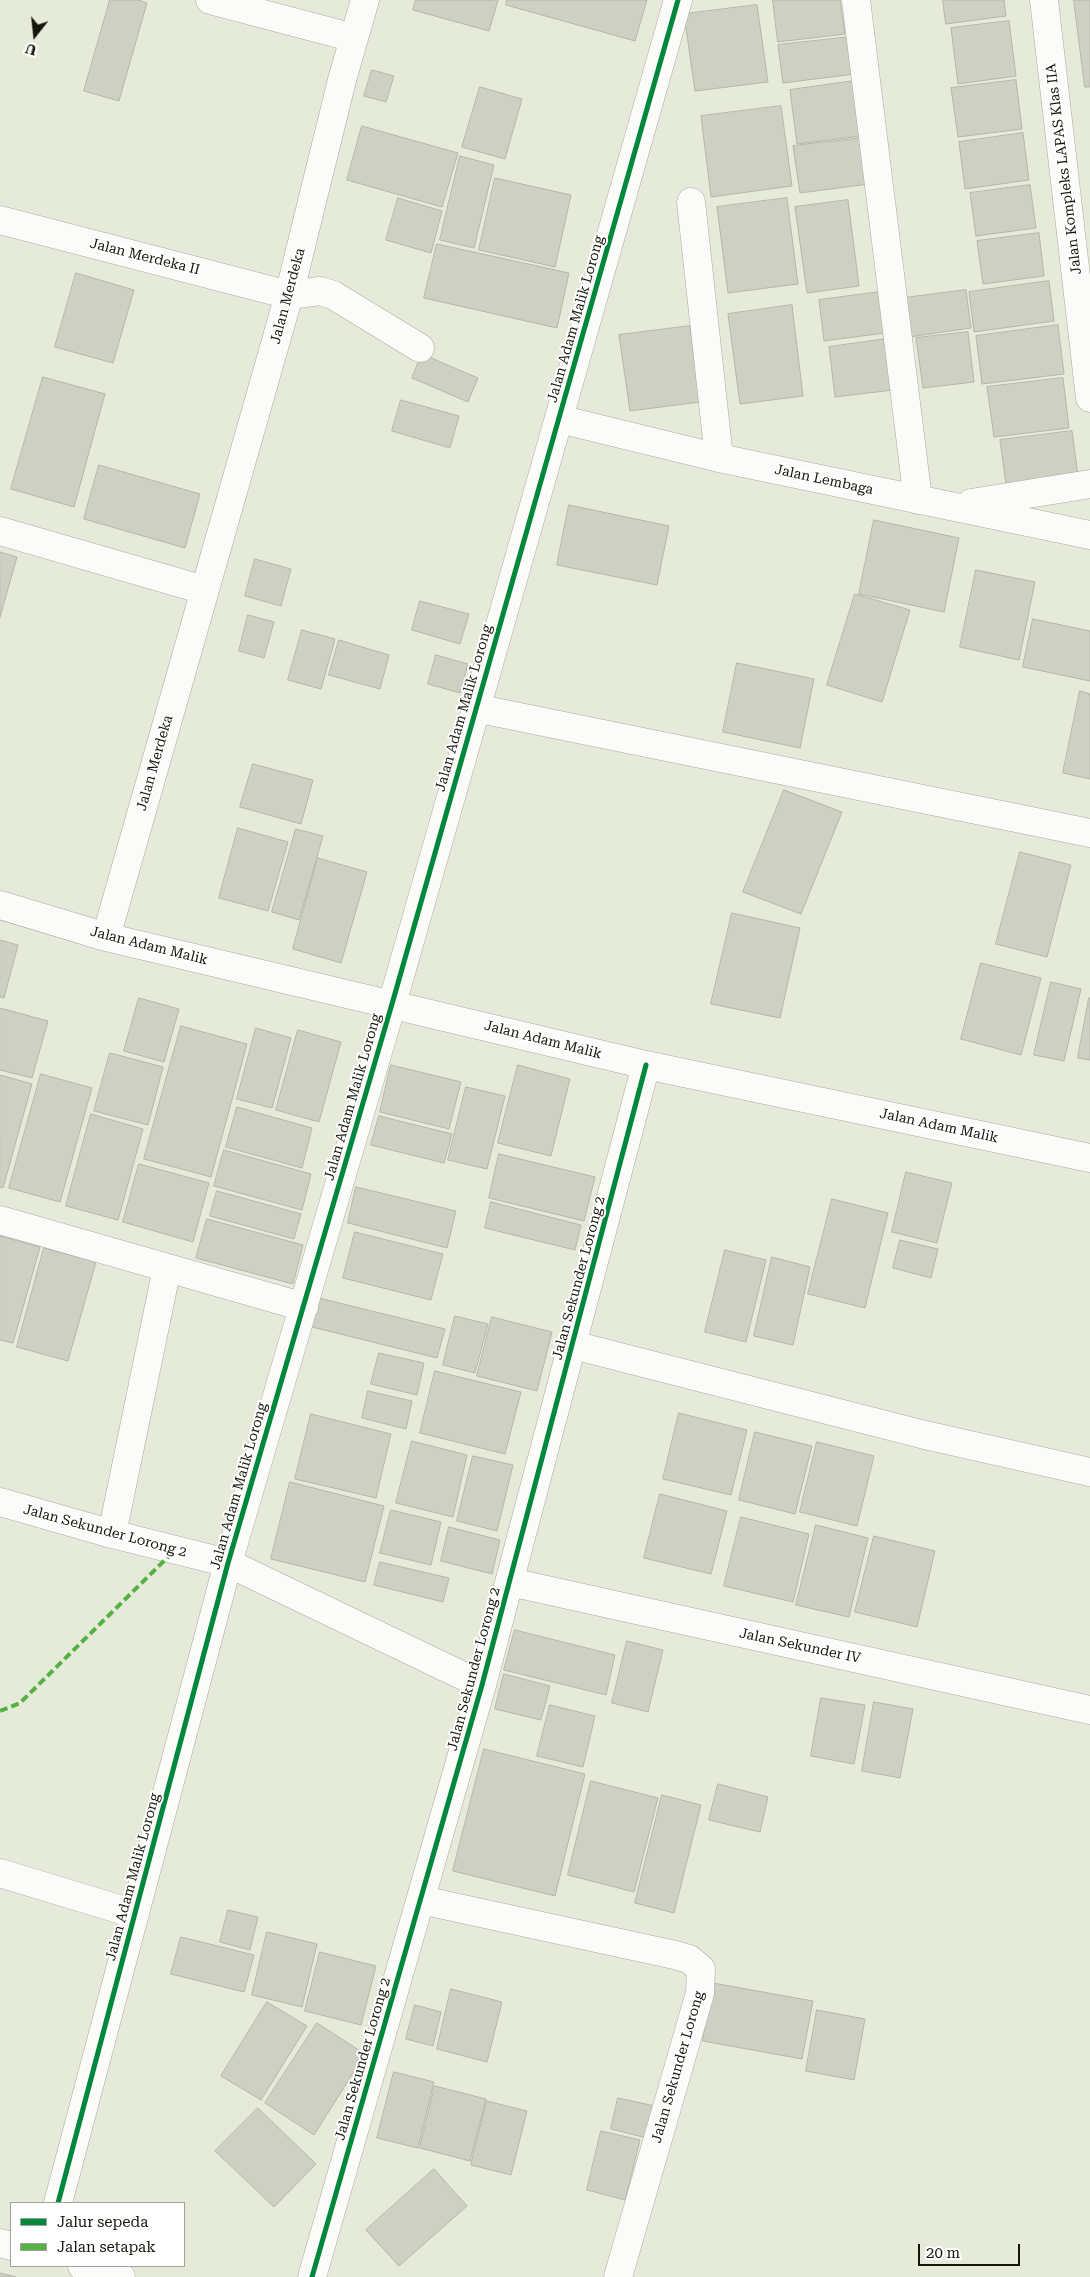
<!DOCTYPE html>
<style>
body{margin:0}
#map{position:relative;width:1090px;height:2277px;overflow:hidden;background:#e6ead9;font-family:"Roboto Serif",serif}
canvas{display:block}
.legend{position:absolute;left:10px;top:2202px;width:175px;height:65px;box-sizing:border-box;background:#fff;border:1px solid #a1a29e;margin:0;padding:6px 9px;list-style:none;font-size:15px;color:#14160c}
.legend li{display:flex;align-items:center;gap:10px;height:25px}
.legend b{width:25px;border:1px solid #a1a29e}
.north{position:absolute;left:10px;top:10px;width:50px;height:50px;-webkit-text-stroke:4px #fff;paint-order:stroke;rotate:196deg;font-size:14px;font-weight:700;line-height:20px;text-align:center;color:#14160c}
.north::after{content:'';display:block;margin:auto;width:18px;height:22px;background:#14160c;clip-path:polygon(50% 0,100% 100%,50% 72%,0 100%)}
.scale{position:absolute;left:918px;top:2244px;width:102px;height:22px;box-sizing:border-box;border:2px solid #14160c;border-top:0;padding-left:6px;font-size:15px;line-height:18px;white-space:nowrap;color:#14160c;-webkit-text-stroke:4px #fff;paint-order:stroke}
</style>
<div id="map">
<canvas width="1090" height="2277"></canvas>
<ul class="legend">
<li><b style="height:6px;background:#00873e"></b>Jalur sepeda</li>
<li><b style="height:6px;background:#55b144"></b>Jalan setapak</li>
</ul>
<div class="north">U</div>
<div class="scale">20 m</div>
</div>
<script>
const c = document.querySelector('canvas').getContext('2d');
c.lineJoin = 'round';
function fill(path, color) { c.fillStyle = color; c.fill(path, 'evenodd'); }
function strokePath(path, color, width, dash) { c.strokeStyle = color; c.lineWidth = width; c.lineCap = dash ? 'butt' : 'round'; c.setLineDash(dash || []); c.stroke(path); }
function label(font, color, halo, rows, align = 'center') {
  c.font = font + ' "Roboto Serif",serif'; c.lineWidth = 4; c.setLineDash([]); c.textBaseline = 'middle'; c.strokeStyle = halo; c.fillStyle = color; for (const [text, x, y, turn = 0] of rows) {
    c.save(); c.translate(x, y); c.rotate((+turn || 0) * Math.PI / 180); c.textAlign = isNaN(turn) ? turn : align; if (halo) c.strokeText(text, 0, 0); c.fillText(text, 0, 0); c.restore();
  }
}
const building = new Path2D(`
 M110,0H138L147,3L119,101L84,91Z
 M416,0H498L489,31L413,10Z
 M507,0H647L635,41L506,5Z
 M773,0H840L845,34L778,42Z
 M943,0H1004L1006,16L946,24Z
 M1074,0H1090V87H1085Z
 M757,5L768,82L695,91L684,14Z
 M1009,21L1016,76L958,84L951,28Z
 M850,37L855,74L783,83L778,45Z
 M372,70L394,76L386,102L364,96Z
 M1016,80L1022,129L958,137L951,88Z
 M854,81L861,136L797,144L790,90Z
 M480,87L522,99L505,159L462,147Z
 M781,106L792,186L711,197L701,116Z
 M362,126L458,153L442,207L347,180Z
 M1023,133L1029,180L965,189L959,142Z
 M863,138L869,184L800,193L793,146Z
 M460,156L494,165L474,248L440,240Z
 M495,178L571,195L555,267L479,250Z
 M1030,185L1036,228L976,236L970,193Z
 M398,198L442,211L431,253L386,240Z
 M787,198L798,284L728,293L717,207Z
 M848,200L859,286L807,293L795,207Z
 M1039,233L1044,276L983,284L977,241Z
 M437,244L569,273L557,328L424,298Z
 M76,273L134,290L113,363L55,347Z
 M1049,281L1054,321L974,332L969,292Z
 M966,290L971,328L909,337L904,298Z
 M880,292L885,333L824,341L819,300Z
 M792,305L803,396L740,404L728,314Z
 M1058,325L1064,374L982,384L976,336Z
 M690,326L700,402L630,411L619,335Z
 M968,332L974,382L923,388L916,338Z
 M886,339L893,390L835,397L829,347Z
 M422,354L478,378L468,402L412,378Z
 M43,377L105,394L74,507L11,489Z
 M1063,378L1069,428L994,437L987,387Z
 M401,400L459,416L450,448L392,431Z
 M1072,431L1079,483L1007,492L1000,440Z
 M99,465L200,494L185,548L84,519Z
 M569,505L669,526L657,585L557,565Z
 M874,520L959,538L944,612L859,594Z
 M0,552L17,557L0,617Z
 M255,559L291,569L281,606L245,596Z
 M976,570L1035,582L1019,660L960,647Z
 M855,594L910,610L882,702L827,685Z
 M420,601L469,614L460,644L412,630Z
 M248,615L274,622L264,658L239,651Z
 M1033,619L1090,631V681L1023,667Z
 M302,630L335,639L321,689L288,680Z
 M339,640L389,655L380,689L329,675Z
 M436,655L468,664L460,693L428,684Z
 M737,663L814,679L800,748L723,732Z
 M1080,691L1090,694V779L1063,773Z
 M253,764L313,780L301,824L240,807Z
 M784,790L842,812L801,914L743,892Z
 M238,828L288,842L268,911L219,898Z
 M296,829L323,836L299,920L272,912Z
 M1020,852L1071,865L1047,957L996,944Z
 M318,858L367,872L341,963L293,949Z
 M732,913L800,928L780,1018L711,1004Z
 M0,940L18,945L4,998L0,997Z
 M981,963L1041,978L1021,1055L961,1039Z
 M1051,982L1081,989L1064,1061L1034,1055Z
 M139,998L179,1009L164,1062L124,1051Z
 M1089,998H1090V1060L1078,1058Z
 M0,1008L48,1021L32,1078L0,1070Z
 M181,1026L247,1044L211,1177L144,1159Z
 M256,1028L291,1038L272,1108L237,1099Z
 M298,1030L341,1042L319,1122L276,1110Z
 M110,1053L163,1067L148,1125L94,1111Z
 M391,1065L461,1082L449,1129L380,1112Z
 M518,1065L570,1079L551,1156L498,1143Z
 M41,1074L92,1088L60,1202L9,1188Z
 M0,1075L32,1084L3,1188L0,1187Z
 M466,1087L505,1096L487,1169L448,1160Z
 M237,1107L312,1128L302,1168L226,1147Z
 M91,1114L143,1129L118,1220L66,1206Z
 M379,1116L452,1134L444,1163L371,1145Z
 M224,1150L311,1174L302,1210L214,1186Z
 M499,1154L595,1177L584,1221L489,1198Z
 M139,1164L209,1183L193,1242L123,1222Z
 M906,1172L952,1183L937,1243L892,1232Z
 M356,1187L456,1211L447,1248L348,1223Z
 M217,1191L301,1214L294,1239L210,1216Z
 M832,1199L888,1213L865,1308L808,1294Z
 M491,1202L581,1225L575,1250L485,1228Z
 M207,1219L303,1245L293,1284L196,1258Z
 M355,1232L443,1254L431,1300L343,1278Z
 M0,1236L40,1247L13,1343L0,1340Z
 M900,1240L938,1249L931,1278L893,1268Z
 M44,1248L96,1262L68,1361L17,1347Z
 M725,1250L766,1260L746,1342L705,1332Z
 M772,1257L810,1267L793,1345L754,1336Z
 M319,1298L445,1329L437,1358L312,1327Z
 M455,1316L488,1324L475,1373L443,1365Z
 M492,1317L552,1332L537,1391L477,1376Z
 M379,1353L424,1363L417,1395L371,1384Z
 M435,1371L521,1392L505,1454L420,1433Z
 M368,1391L412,1401L406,1429L362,1418Z
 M679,1413L747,1430L731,1495L663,1479Z
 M311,1414L391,1434L376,1498L295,1479Z
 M755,1432L812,1446L795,1514L739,1500Z
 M412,1441L467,1455L453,1517L396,1503Z
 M817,1442L874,1456L857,1526L800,1512Z
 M473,1456L513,1465L497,1531L457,1521Z
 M290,1482L384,1506L365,1582L271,1559Z
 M660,1494L727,1511L711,1574L644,1558Z
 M391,1510L441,1522L431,1565L380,1553Z
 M741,1517L809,1534L793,1602L724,1586Z
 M816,1525L868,1538L849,1617L796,1605Z
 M449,1527L500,1540L492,1574L441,1561Z
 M874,1536L935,1551L917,1627L855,1612Z
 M380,1562L449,1578L443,1602L374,1585Z
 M515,1630L615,1655L606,1695L504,1670Z
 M627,1641L663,1650L648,1712L612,1703Z
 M504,1674L550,1686L541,1720L495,1709Z
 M821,1698L865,1705L854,1764L811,1756Z
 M874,1702L913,1709L900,1778L862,1771Z
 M550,1705L595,1716L583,1767L537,1756Z
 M484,1749L585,1774L555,1896L453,1871Z
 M591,1781L658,1798L634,1892L568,1875Z
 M718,1784L768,1797L760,1832L709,1820Z
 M662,1795L701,1805L674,1913L635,1903Z
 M228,1910L258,1917L250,1950L220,1942Z
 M267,1932L317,1944L302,2007L252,1995Z
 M181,1937L254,1955L244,1992L171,1974Z
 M320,1952L376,1966L361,2025L305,2011Z
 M713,1983L813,2001L802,2059L703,2041Z
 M451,1989L502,2002L487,2062L437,2049Z
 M267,2002L307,2026L261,2100L221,2076Z
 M415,2005L441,2012L433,2046L406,2039Z
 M817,2010L865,2019L854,2080L806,2071Z
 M317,2023L365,2054L314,2135L265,2103Z
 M394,2072L434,2082L418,2148L377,2138Z
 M435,2086L486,2099L470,2161L420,2148Z
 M618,2098L655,2106L647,2138L611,2129Z
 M487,2101L527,2111L511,2175L471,2165Z
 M258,2108L316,2164L274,2207L215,2151Z
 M601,2131L640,2140L625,2200L587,2190Z
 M434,2169L467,2206L399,2266L366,2230Z
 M0,2273L16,2277H0Z`);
fill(building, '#ced0c3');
strokePath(building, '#b3b6a9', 1);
const minor = new Path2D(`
 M210,0L354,38
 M856,0L918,500
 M1044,0L1090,398
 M691,202L719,458
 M0,220L289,295L320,291L333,295L420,348
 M559,419L719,458L1090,535
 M971,503L1090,484
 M0,531L204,590
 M475,708L1090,833
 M0,905L106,937L646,1065L1090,1158
 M106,937L289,295L342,80L365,0
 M0,1220L304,1307
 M573,1345L925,1435L1090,1472
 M0,1502L112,1534L228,1563L482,1685
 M112,1534L167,1268
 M510,1582L1090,1710
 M0,1873L135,1914
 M421,1900L675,1955L689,1959L701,1969L700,1993L618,2277
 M58,2203L228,1563L392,1004L678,0
 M0,2243L11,2246
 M82,2266L121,2277
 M312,2277L482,1685L646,1065`);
strokePath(minor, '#a8ab9f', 29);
strokePath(minor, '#fbfcf9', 28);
strokePath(new Path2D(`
 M0,1711L20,1703L175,1550`), '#55b144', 4, [8, 4]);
strokePath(new Path2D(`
 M58,2203L228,1563L392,1004L678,0
 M312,2277L482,1685L646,1065`), '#00873e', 5);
label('14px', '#14160c', '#fff', [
 ["Jalan Kompleks LAPAS Klas IIA",1064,169,-97],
 ["Jalan Merdeka II",145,257,14],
 ["Jalan Merdeka",288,296,-75],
 ["Jalan Adam Malik Lorong",576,319,-74],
 ["Jalan Lembaga",824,480,12],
 ["Jalan Adam Malik Lorong",464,708,-74],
 ["Jalan Merdeka",155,763,-74],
 ["Jalan Adam Malik",149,946,14],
 ["Jalan Adam Malik",543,1040,14],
 ["Jalan Adam Malik Lorong",353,1097,-74],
 ["Jalan Adam Malik",939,1126,12],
 ["Jalan Sekunder Lorong 2",579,1278,-75],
 ["Jalan Adam Malik Lorong",239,1486,-74],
 ["Jalan Sekunder Lorong 2",105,1531,15],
 ["Jalan Sekunder IV",800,1646,12],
 ["Jalan Sekunder Lorong 2",474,1669,-75],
 ["Jalan Adam Malik Lorong",133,1877,-75],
 ["Jalan Sekunder Lorong 2",363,2059,-74],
 ["Jalan Sekunder Lorong",678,2067,-74]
]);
</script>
